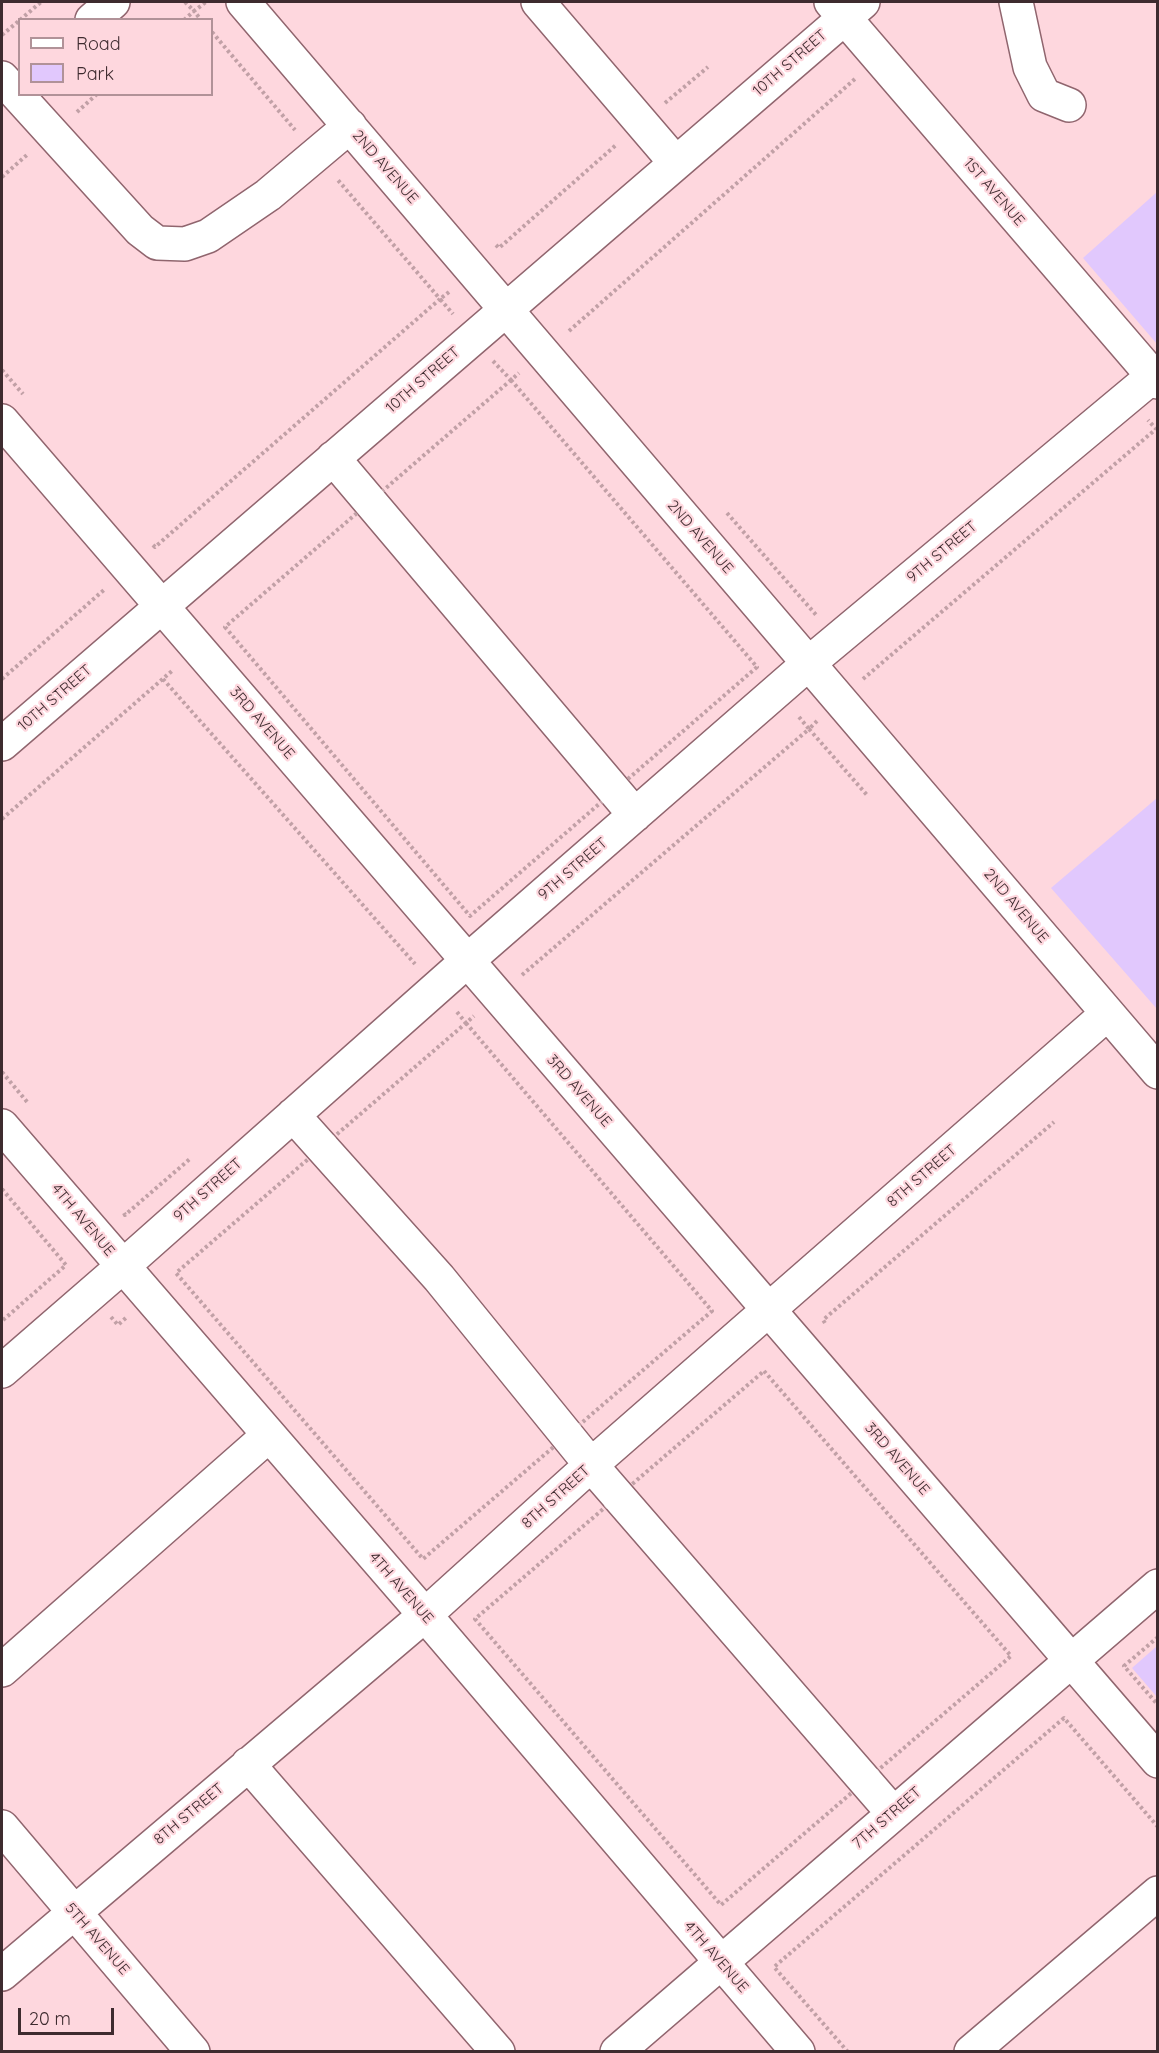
<!DOCTYPE html>
<style>
body{margin:0}
#map{position:relative;width:1159px;height:2053px;overflow:hidden;background:#fed7de;font-family:Quicksand,sans-serif}
canvas{display:block}
.frame{position:absolute;inset:0;border:3px solid #3e2b2f;pointer-events:none}
.legend{position:absolute;left:18px;top:18px;width:195px;height:78px;box-sizing:border-box;background:#fed7de;border:2px solid #b19298;margin:0;padding:8px 10px;list-style:none;font-size:18px;color:#3e2b2f}
.legend li{display:flex;align-items:center;gap:12px;height:30px}
.legend b{width:30px;border:2px solid #b19298}
.scale{position:absolute;left:18px;top:2008px;width:96px;height:27px;box-sizing:border-box;border:3px solid #3e2b2f;border-top:0;padding-left:8px;font-size:18px;line-height:21px;white-space:nowrap;color:#3e2b2f;-webkit-text-stroke:4px #fed7de;paint-order:stroke}
</style>
<div id="map">
<canvas width="1159" height="2053"></canvas>
<div class="frame"></div>
<ul class="legend">
<li><b style="height:8px;background:#fff"></b>Road</li>
<li><b style="height:16px;background:#e1c8fd"></b>Park</li>
</ul>
<div class="scale">20 m</div>
</div>
<script>
const c = document.querySelector('canvas').getContext('2d');
c.lineJoin = 'round';
function fill(path, color) { c.fillStyle = color; c.fill(path, 'evenodd'); }
function strokePath(path, color, width, dash) { c.strokeStyle = color; c.lineWidth = width; c.lineCap = dash ? 'butt' : 'round'; c.setLineDash(dash || []); c.stroke(path); }
function label(font, color, halo, rows, align = 'center') {
  c.font = font + ' Quicksand,sans-serif'; c.lineWidth = 4.5; c.setLineDash([]); c.textBaseline = 'middle'; c.strokeStyle = halo; c.fillStyle = color; for (const [text, x, y, turn = 0] of rows) {
    c.save(); c.translate(x, y); c.rotate((+turn || 0) * Math.PI / 180); c.textAlign = isNaN(turn) ? turn : align; if (halo) c.strokeText(text, 0, 0); c.fillText(text, 0, 0); c.restore();
  }
}
fill(new Path2D(`
 M1157,192V344L1083,258Z
 M1157,798V1009L1051,888Z
 M1157,1646V1697L1132,1668Z`), '#e1c8fd');
const minor = new Path2D(`
 M243,2L1158,1072
 M538,2L675,162
 M831,2L1158,382
 M1016,2L1030,67L1044,95L1069,105
 M92,20L113,2
 M2,78L140,230L157,243L185,244L208,236L268,195L350,126
 M2,421L1158,1761
 M333,458L635,815
 M2,744L863,2
 M293,1115L439,1278L591,1465L893,1813
 M2,1126L425,1615L798,2052
 M2,1371L122,1267L467,961L809,663L1158,372
 M2,1670L269,1435
 M248,1764L498,2052
 M2,1827L193,2052
 M2,1974L425,1615L591,1465L1107,1014
 M617,2052L1158,1586
 M971,2052L1158,1893`);
strokePath(minor, '#90656e', 36);
strokePath(new Path2D(`
 M185,2L194,11L206,2
 M20,20L41,2
 M184,20L194,11L201,20
 M212,32L295,130
 M2,35L20,20
 M665,103L708,67
 M77,112L97,94
 M2,177L28,154
 M496,245L499,248L616,145
 M449,292L440,299L453,314
 M569,331L855,79
 M493,361L511,380L519,373
 M2,370L23,394
 M511,380L757,667L470,916L225,627Z
 M727,513L817,616
 M153,545L155,547L440,299L337,179
 M2,679L105,589
 M163,679L415,964
 M863,679L1156,429L1148,420
 M799,717L809,729L817,721
 M2,819L173,670
 M522,975L809,729L867,795
 M457,1012L466,1023L474,1016
 M466,1023L712,1311L423,1559L176,1273Z
 M2,1072L28,1103
 M2,1189L66,1265L2,1321
 M124,1213L125,1215L191,1158
 M111,1317L118,1325L127,1317
 M825,1323L823,1320L1054,1122
 M764,1371L1011,1656L721,1905L475,1619Z
 M1158,1637L1124,1666L1158,1705
 M848,2052L774,1967L1064,1718L1158,1827`), '#c1a0a6', 4, [3, 3]);
strokePath(minor, '#fff', 33);
label('15px', '#3e2b2f', '#fed7de', [
 ["10TH STREET",790,63,-41],
 ["2ND AVENUE",385,167,49],
 ["1ST AVENUE",994,192,49],
 ["10TH STREET",423,380,-41],
 ["2ND AVENUE",700,537,49],
 ["9TH STREET",942,552,-40],
 ["10TH STREET",55,698,-41],
 ["3RD AVENUE",262,723,49],
 ["9TH STREET",573,869,-41],
 ["2ND AVENUE",1016,906,50],
 ["3RD AVENUE",579,1091,49],
 ["8TH STREET",922,1176,-41],
 ["9TH STREET",208,1190,-42],
 ["4TH AVENUE",83,1220,50],
 ["3RD AVENUE",897,1459,49],
 ["8TH STREET",556,1497,-42],
 ["4TH AVENUE",401,1588,49],
 ["8TH STREET",189,1814,-40],
 ["7TH STREET",887,1818,-41],
 ["5TH AVENUE",97,1939,49],
 ["4TH AVENUE",716,1957,49]
]);
</script>
